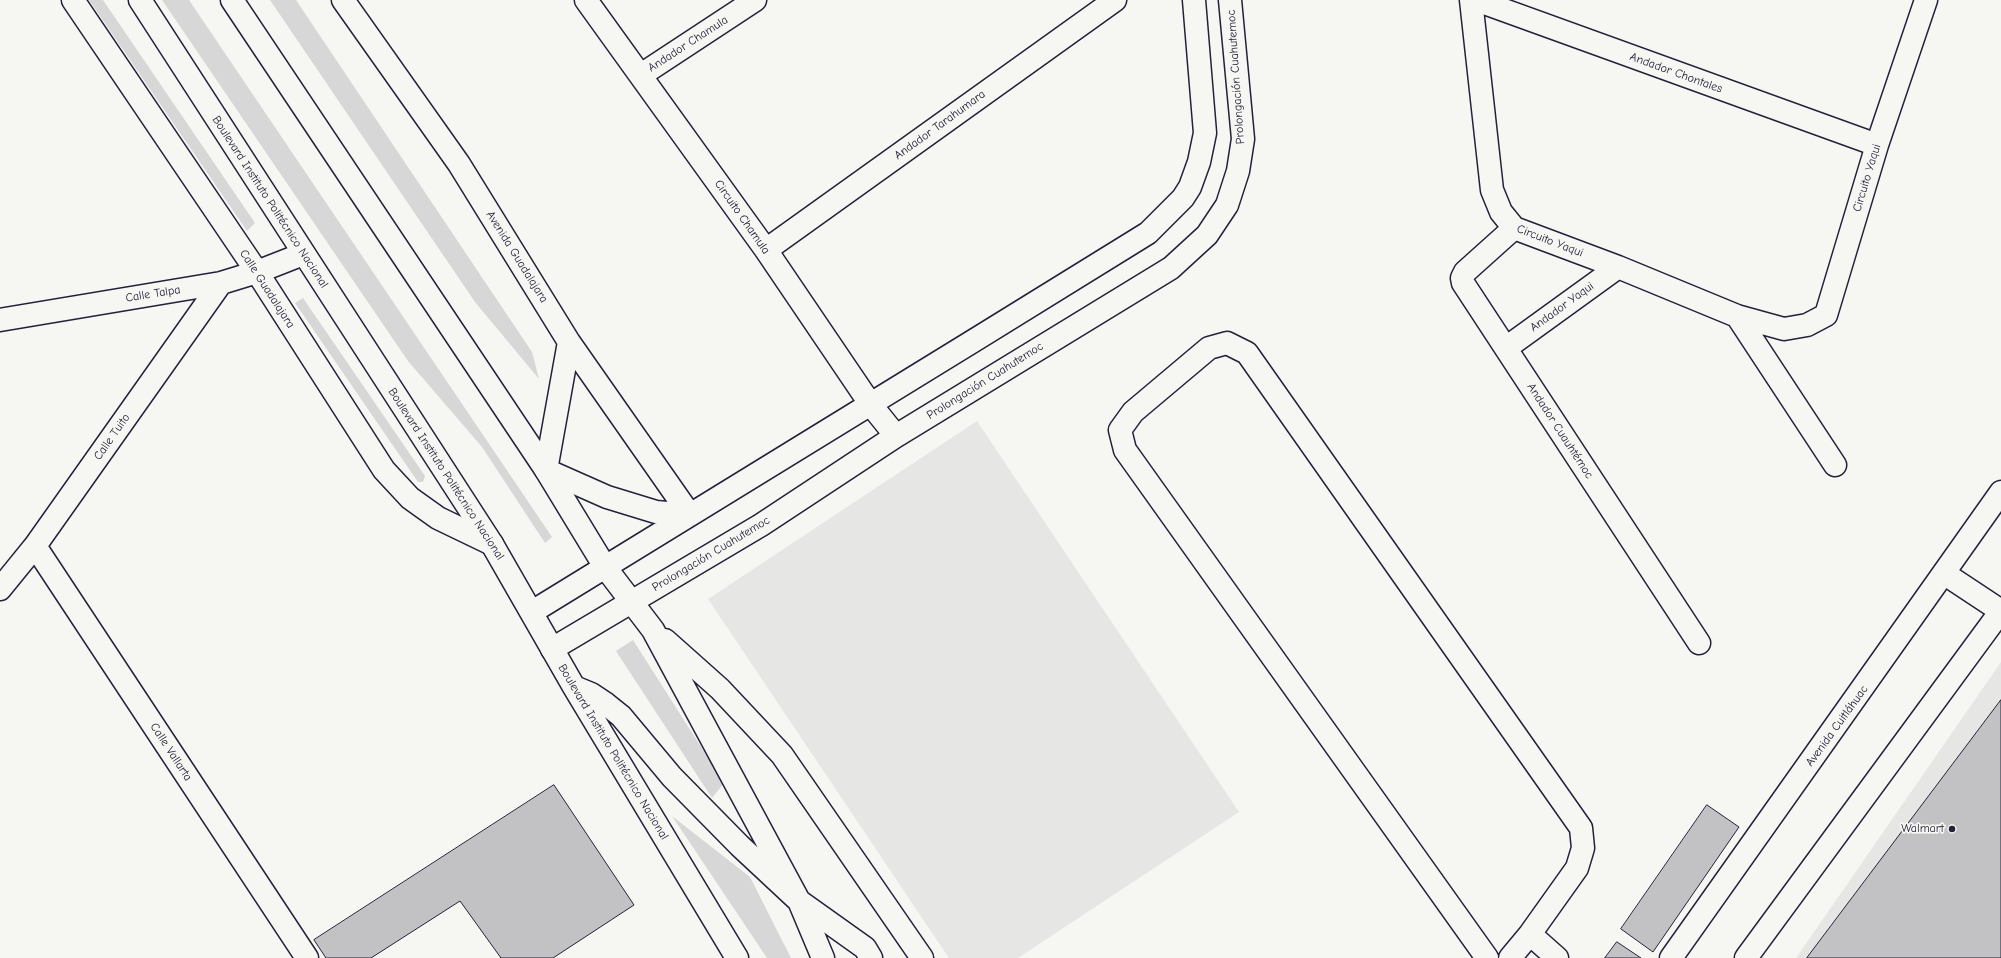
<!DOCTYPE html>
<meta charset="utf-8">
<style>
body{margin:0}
canvas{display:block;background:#f6f6f2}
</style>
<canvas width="2001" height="958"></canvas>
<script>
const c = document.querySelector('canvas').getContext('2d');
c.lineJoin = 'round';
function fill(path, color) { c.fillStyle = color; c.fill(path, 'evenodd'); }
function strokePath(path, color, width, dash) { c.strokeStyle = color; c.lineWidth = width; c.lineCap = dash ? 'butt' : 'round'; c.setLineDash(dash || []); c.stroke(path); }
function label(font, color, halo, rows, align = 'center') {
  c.font = font + ' "Comic Neue",sans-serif'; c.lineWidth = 3.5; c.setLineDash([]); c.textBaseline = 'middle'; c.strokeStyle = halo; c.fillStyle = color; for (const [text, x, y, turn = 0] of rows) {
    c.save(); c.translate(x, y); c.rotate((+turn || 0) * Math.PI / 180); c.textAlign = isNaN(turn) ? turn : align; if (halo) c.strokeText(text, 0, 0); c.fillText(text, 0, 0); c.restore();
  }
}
fill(new Path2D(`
 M977,421L1239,812L1018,958H949L708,599Z
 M2001,662V958H1796Z`), '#e6e6e4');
fill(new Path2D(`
 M89,0H103L255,223L247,231Z
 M162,0H189L552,537L545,543L482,447L408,361Z
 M270,0H296L532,352L539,379L475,302Z
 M303,298L425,476L423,482H418L295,303Z
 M633,640L724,783L712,798L616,651Z
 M672,816L750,877L791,958H767Z`), '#d7d7d7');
const building = new Path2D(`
 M2001,700V958H1807Z
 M554,785L634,905L553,958H501L460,901L371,958H326L314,940Z
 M1707,805L1739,827L1653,952L1621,929Z
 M1617,942L1641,958H1605Z`);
fill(building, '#c2c2c4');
strokePath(building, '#22223b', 1);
const minor = new Path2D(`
 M73,0L257,272L384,470L410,498L438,518L492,544
 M343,0L459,164L569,342L690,515
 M586,0L766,250L871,405L896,436
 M1471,0L1492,190L1501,212L1514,228L1618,267L1737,316L1784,329L1807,325L1826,315L1877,145L1926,0
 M1476,0L1877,145
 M641,75L755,0
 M1514,228L1465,272L1462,278L1463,283L1699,643
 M766,250L1115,0
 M1737,316L1835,465
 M0,320L221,283L257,272L303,254
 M569,342L546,470L607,497L656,512L690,515
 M1506,348L1618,267
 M35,546L307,958
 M1945,574L2001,611
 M0,589L35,546L221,283
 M532,612C737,486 943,360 1148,233L1183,198L1190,187L1199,162L1205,133L1194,0
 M552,649L761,525L896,436L1171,268L1207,235L1227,205L1238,171L1243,139L1230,0
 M1530,934L1557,958
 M1487,958L1125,450L1120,430L1133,412L1209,348L1227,343L1247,353L1581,828L1583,848L1577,868L1530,934L1510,958`);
const major = new Path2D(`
 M140,0L492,544L574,687L737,958
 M232,0L546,470L605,567L653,630L799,901L823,958
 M665,640L720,689L782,755L922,958
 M574,687L591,694L606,704L621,716L672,777L740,846L799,901L865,948L871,958
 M1671,958L2001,492
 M1746,958L2001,611`);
strokePath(minor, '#22223b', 25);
strokePath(major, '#22223b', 25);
strokePath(minor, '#f6f6f2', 22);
strokePath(major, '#f6f6f2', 22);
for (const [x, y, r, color] of [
 [1952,829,4,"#22223b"]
]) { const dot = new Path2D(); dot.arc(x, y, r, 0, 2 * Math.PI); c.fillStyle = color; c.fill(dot); strokePath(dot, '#f6f6f2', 1.5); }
label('12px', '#22223b', '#f6f6f2', [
 ["Andador Chamula",688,44,-33],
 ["Andador Chontales",1676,73,20],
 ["Prolongación Cuahutemoc",1236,77,-94],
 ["Andador Tarahumara",940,125,-36],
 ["Circuito Yaqui",1867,178,-73],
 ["Boulevard Instituto Politécnico Nacional",270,202,57],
 ["Circuito Chamula",742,217,55],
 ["Circuito Yaqui",1550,241,21],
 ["Avenida Guadalajara",517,257,58],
 ["Calle Guadalajara",267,289,57],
 ["Calle Talpa",153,294,-9],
 ["Andador Yaqui",1562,307,-36],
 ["Prolongación Cuahutemoc",985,381,-32],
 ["Andador Cuauhtémoc",1560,431,57],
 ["Calle Tuito",112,437,-55],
 ["Boulevard Instituto Politécnico Nacional",446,474,57],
 ["Prolongación Cuahutemoc",711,554,-31],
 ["Avenida Cuitláhuac",1837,726,-54],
 ["Calle Vallarta",171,752,57],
 ["Boulevard Instituto Politécnico Nacional",613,752,59]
]);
label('12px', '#22223b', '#f6f6f2', [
 ["Walmart",1944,829]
], 'right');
</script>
